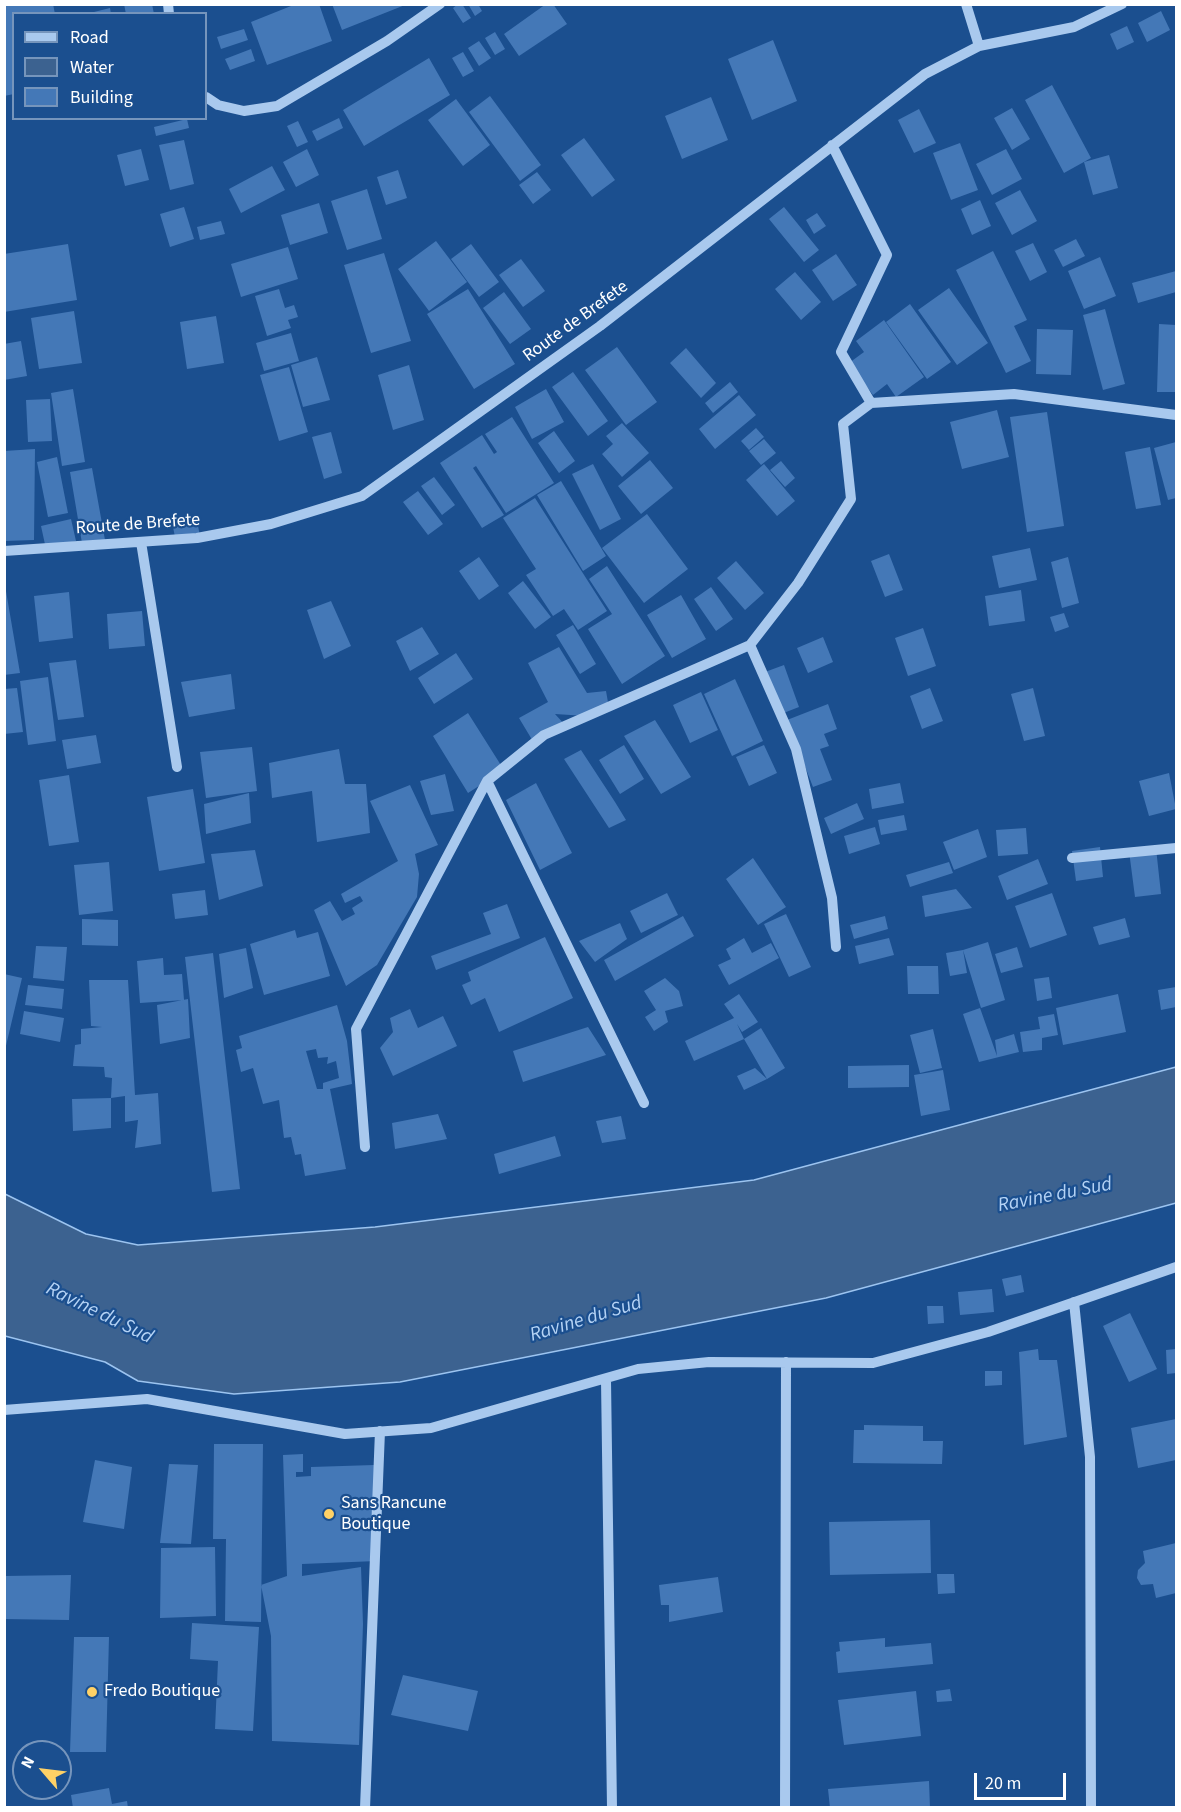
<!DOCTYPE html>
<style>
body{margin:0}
#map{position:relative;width:1181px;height:1812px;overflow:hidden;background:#1b4f8f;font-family:"Source Sans 3",sans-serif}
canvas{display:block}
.frame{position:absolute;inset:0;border:6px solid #fff;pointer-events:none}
.legend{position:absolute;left:12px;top:12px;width:195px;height:108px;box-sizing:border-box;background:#1b4f8f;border:2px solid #7695bc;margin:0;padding:8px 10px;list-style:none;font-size:18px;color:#fff}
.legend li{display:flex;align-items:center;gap:12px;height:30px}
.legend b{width:30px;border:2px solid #7695bc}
.north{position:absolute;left:12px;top:1740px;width:60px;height:60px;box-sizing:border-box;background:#1b4f8f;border:2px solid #7695bc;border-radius:50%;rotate:298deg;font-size:16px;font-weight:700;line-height:24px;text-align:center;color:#fff}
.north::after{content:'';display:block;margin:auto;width:21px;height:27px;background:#ffd166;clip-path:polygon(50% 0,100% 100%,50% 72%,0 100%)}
.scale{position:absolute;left:974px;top:1773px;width:92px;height:27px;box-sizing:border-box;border:3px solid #fff;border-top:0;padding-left:8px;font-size:18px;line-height:21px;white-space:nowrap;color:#fff;-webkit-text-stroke:4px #1b4f8f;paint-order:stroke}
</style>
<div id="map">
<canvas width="1181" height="1812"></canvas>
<div class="frame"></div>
<ul class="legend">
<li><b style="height:8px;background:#a9c9ee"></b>Road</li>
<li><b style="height:16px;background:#3c6290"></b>Water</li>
<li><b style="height:16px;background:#4478b7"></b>Building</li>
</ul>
<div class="north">N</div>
<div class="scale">20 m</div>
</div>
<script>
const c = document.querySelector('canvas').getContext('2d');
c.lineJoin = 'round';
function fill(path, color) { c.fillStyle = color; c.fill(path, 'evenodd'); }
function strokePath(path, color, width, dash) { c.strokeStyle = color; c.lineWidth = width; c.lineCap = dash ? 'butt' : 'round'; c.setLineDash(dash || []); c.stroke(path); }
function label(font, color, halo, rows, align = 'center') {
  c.font = font + ' "Source Sans 3",sans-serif'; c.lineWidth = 4.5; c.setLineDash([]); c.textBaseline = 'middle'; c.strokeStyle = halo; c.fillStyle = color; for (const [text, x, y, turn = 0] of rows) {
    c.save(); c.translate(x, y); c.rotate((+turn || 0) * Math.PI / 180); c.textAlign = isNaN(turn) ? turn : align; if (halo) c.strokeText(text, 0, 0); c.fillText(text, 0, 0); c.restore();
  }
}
const water = new Path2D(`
 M1176,1067V1203L826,1298L400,1382L234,1394L138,1381L105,1362L5,1336V1194L86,1234L138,1245L375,1227L754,1180Z`);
fill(water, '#3c6290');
strokePath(water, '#9cc4f0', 1.5);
fill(new Path2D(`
 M4,4H53L55,14H14V94L4,96Z
 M124,4H152L154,14H126Z
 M296,4H319L332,41L267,65L251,22Z
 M332,4H405V5L342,30Z
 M458,4H462L471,18L463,23L453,8Z
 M468,4H478L482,11L475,16Z
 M546,4H553L567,24L519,56L504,34Z
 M110,8L111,14H90V13Z
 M1161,11L1170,30L1147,42L1138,23Z
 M1127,26L1134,42L1117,50L1110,34Z
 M244,29L248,40L221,49L217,37Z
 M495,32L505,49L495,55L485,38Z
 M773,40L797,101L752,120L728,59Z
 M479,41L491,58L479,66L468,48Z
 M251,49L255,61L230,70L225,59Z
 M463,52L474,71L463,77L452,58Z
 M429,58L450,95L364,146L343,110Z
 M1052,85L1091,158L1064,173L1025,100Z
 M490,96L541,165L520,181L469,112Z
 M711,97L728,140L682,159L665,116Z
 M456,99L490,145L463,166L428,120Z
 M1012,108L1030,139L1012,150L994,118Z
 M919,109L936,143L914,153L898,120Z
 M339,118L343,128L317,141L312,131Z
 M187,119L189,128L156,136L154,127Z
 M298,121L308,142L297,147L287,126Z
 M584,138L615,180L592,197L561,155Z
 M184,140L194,184L170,190L159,145Z
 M960,143L978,190L951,200L933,153Z
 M141,149L149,180L125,186L117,155Z
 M307,149L319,175L296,187L283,162Z
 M1006,149L1022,179L992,195L976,164Z
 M1109,155L1118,188L1093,195L1084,162Z
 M272,166L285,190L241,213L229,189Z
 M398,170L407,198L386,205L377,177Z
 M537,172L551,190L533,204L519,185Z
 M367,189L382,239L347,250L331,201Z
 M1020,190L1037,221L1012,235L995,203Z
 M980,200L991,226L972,235L961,209Z
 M319,203L328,233L290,245L281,215Z
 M184,207L194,239L170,247L160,214Z
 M784,207L819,250L804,262L769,219Z
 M817,213L826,226L814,234L806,220Z
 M221,221L225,234L200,240L197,227Z
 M1076,239L1085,256L1063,267L1054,250Z
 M436,241L467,282L429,311L398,269Z
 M1033,243L1047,272L1030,281L1015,251Z
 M68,244L77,300L4,312V254Z
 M471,244L499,282L479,297L451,259Z
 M288,247L298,279L241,297L231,264Z
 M993,251L1027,320L1014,326L1031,361L1006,373L956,270Z
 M384,253L411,341L371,353L344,265Z
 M836,254L857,285L833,301L812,270Z
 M1100,257L1116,296L1084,309L1068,271Z
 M521,259L545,291L523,307L499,275Z
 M1176,271V292L1138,303L1132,283Z
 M795,272L821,302L801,320L775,289Z
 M949,288L988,343L957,365L918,310Z
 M279,289L285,308L294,305L298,317L288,320L291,328L267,336L255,296Z
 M468,289L515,364L474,389L427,314Z
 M504,292L531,329L510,344L483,308Z
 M910,304L951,362L927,379L886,322Z
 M1105,309L1125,384L1103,390L1083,315Z
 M74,311L82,363L39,369L31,318Z
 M216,316L224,363L187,369L180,322Z
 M884,320L924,377L896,397L887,384L873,395L849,363L864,352L856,341Z
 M1159,324L1176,325V392H1157Z
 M1037,329L1073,330L1071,375L1036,374Z
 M291,333L299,361L264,371L256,343Z
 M21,341L27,376L4,380V344Z
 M617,347L657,402L626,425L585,370Z
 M686,348L716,383L701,398L670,363Z
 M317,357L330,400L303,407L291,365Z
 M409,365L424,420L393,430L378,375Z
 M289,367L308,432L279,441L260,375Z
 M573,372L608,421L588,436L552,387Z
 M730,382L738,392L713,413L705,403Z
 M73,389L85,462L62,466L51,393Z
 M546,389L564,422L532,439L515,407Z
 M739,395L756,415L715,449L699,429Z
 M50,399L52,441L28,442L26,400Z
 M997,410L1009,457L962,469L950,422Z
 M1047,412L1064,526L1027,532L1010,417Z
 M512,417L554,483L506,513L476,466L473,468L504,515L482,528L440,463L482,435L494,454L497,452L485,434Z
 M622,423L649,453L622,477L602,454L613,444L606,436Z
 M756,428L764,437L749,450L741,441Z
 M554,431L575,461L559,473L538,443Z
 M331,432L342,473L324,479L312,437Z
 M764,439L776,453L761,465L749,451Z
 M1176,442V498L1168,500L1154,448Z
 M1150,447L1161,505L1136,509L1125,452Z
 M35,449L34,540L4,541V451Z
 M57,457L68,513L48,517L37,462Z
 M650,460L673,488L641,514L618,486Z
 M781,461L795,478L785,487L770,470Z
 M593,464L621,519L600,530L572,474Z
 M764,464L795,501L777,516L746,480Z
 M92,468L105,540L82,543L70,472Z
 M434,477L455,505L442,515L421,486Z
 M561,481L606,556L583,571L537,495Z
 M418,491L443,524L428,535L403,502Z
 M535,498L607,611L578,630L564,609L553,616L526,575L536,569L503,518Z
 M647,514L688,569L644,603L602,548Z
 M71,519L76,541L46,549L41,526Z
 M197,521L200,536L176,542L173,527Z
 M1030,548L1037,580L999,588L992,556Z
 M889,554L903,590L885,597L871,561Z
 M479,557L499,586L479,600L459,571Z
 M1068,557L1079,603L1062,608L1051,562Z
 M736,561L764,593L745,610L717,578Z
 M607,566L665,656L622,684L588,629L612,614L589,579Z
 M523,581L551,617L535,629L508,593Z
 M711,587L733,619L716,631L694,599Z
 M1021,590L1025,621L989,626L985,596Z
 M6,591L20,673L4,675V592Z
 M69,592L73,638L39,642L34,596Z
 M681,595L706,639L672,658L647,615Z
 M331,601L351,646L324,659L307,610Z
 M142,611L145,646L109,649L107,614Z
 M1064,613L1069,627L1055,632L1050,617Z
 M573,625L596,664L580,674L556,635Z
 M422,627L439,654L410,671L396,641Z
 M923,628L936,666L908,676L895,638Z
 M823,637L833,662L808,673L797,648Z
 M559,647L587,693L606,691L609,708L586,716L555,714L566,726L534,743L519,718L548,702L528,663Z
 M456,653L473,679L434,704L418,678Z
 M76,660L84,717L58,720L49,663Z
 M784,665L799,707L781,714L765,672Z
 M231,674L235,709L189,717L181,682Z
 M48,677L56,741L28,745L20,681Z
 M735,679L763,741L732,756L704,694Z
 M17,688L23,732L4,734V689Z
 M930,688L943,721L922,729L910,696Z
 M1033,688L1045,736L1024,741L1011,694Z
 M701,692L718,730L690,743L673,705Z
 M828,704L837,729L824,734L829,746L820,749L832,780L813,787L787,720Z
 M468,713L504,770L468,793L433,736Z
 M655,720L691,777L661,794L624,736Z
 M96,735L101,763L67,769L62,740Z
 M624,745L644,779L620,794L599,760Z
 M764,745L777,773L749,786L736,757Z
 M252,747L257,791L206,798L200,752Z
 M339,749L345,784H366L370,833L317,842L312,791L272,798L269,763Z
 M581,750L615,802L626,820L609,828L564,759Z
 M1169,773L1176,809L1149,816L1139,781Z
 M445,774L454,811L431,815L420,781Z
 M69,775L79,842L49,846L39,780Z
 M536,783L572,853L540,870L506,800Z
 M900,783L904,803L872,809L869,789Z
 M410,785L438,845L415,854L419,874L417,897L377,965L346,986L314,910L330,901L342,921L355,914L352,908L363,901L360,896L345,903L341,894L398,861L370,801Z
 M193,789L205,863L159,871L147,797Z
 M249,793L251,823L206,834L204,804Z
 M857,803L864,819L831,834L824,818Z
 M904,815L907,830L881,835L878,820Z
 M875,827L880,844L849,854L844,836Z
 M1026,828L1028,854L998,856L996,830Z
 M978,829L987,857L954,870L943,842Z
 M1100,847L1103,877L1076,881L1072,851Z
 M1156,848L1161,894L1135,897L1129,851Z
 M255,850L263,886L219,900L211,854Z
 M753,858L786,907L758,925L726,879Z
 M1038,859L1048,884L1007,900L998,876Z
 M109,862L113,911L79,915L74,865Z
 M949,862L953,873L910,887L906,875Z
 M956,889L972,908L925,917L922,896Z
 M205,890L208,915L175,919L172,894Z
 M667,893L678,915L641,933L630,911Z
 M1052,893L1067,935L1030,948L1015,906Z
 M507,904L520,938L436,970L431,956L491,934L483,913Z
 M786,914L811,967L789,977L764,924Z
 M683,916L694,936L615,981L604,960Z
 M885,916L888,929L854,939L850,925Z
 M1125,918L1130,937L1099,945L1093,927Z
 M82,919L118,920V946L82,945Z
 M620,923L627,939L595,962L579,941Z
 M295,930L297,938L318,932L330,976L264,995L250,944Z
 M545,937L573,998L499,1032L485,998L471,1005L462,985L471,981L468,972Z
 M744,938L752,953L771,943L779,958L729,985L718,965L731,959L726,949Z
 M889,938L894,955L859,964L855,946Z
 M988,942L1005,1000L981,1008L963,950Z
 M36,946L67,947L64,981L33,978Z
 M1017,947L1023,967L1001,973L995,954Z
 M246,948L253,988L224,998L219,954Z
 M963,950L967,973L950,976L946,953Z
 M213,953L240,1189L212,1192L185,957Z
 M163,958L164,975L182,974L184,1000L140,1003L137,961Z
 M907,966H938L939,994H908Z
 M4,974L22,978L5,1050H4Z
 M1049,977L1052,998L1037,1001L1034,979Z
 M665,978L679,991L683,1006L665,1011L668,1022L654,1031L645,1017L656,1010L644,991Z
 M89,980H128L135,1095L158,1093L161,1144L135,1148L138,1120L125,1122V1096L111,1098L112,1078L105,1077L104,1067L73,1066L75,1045L81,1044V1029L102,1027L91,1026Z
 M28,985L64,989L62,1009L25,1005Z
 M1176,987V1007L1161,1010L1158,990Z
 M739,994L758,1022L742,1032L737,1024L744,1039L694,1061L685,1041L734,1018L724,1004Z
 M1118,994L1126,1032L1063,1045L1056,1008Z
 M188,999L190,1038L160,1044L157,1005Z
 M337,1005L347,1041L352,1084L330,1089L346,1169L305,1176L301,1154L295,1155L291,1137L284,1138L279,1100L263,1104L253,1068L241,1072L236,1050L242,1048L239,1036ZM316,1049L318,1058L328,1057L327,1064L336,1061L339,1078L323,1083V1089H317L306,1051Z
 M980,1008L997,1056L995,1040L1014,1034L1019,1052L979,1062L963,1014Z
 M410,1009L418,1028L443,1016L457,1046L393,1076L380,1048L393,1032L390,1018Z
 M24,1011L64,1018L60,1042L20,1034Z
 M1054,1014L1058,1035L1042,1038V1050L1023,1052L1020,1032L1040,1029L1038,1017Z
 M588,1027L606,1055L523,1082L513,1051Z
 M761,1028L785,1068L767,1079L744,1039Z
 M933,1029L942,1068L920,1073L910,1035Z
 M909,1065V1087L848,1088V1066Z
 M755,1068L767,1079L744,1090L737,1076Z
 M943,1070L950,1110L921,1116L914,1075Z
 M111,1098V1128L73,1131L72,1099Z
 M438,1114L447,1139L395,1149L392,1123Z
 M621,1116L626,1139L602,1143L596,1121Z
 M555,1136L561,1156L499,1174L494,1154Z
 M1021,1275L1024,1292L1006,1296L1002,1279Z
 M992,1289L994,1312L960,1315L958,1292Z
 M927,1306H943L944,1323L928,1324Z
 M1130,1313L1157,1369L1129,1382L1103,1326Z
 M1038,1349L1039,1360H1057L1067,1437L1024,1445L1019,1352Z
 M1176,1349V1373L1167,1374L1166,1350Z
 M985,1371H1002V1385L985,1386Z
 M1176,1419V1460L1138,1468L1131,1428Z
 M864,1425L923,1426V1441H943L942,1464L853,1463L854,1430H864Z
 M214,1444H263L261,1622L225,1621L226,1539H213Z
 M303,1454V1472H296V1477L311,1476V1467L374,1465L377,1561L302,1564V1576L361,1567L363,1624L359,1745L272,1741L271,1636L261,1585L287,1576L283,1455Z
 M95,1460L132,1467L124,1529L83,1522Z
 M169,1464L198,1465L191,1544L160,1543Z
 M930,1520L931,1573L830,1575L829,1522Z
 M1176,1543V1593L1156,1598L1153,1584L1141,1585L1137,1578L1138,1570L1145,1563L1143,1551Z
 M215,1547L216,1616L160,1618L161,1548Z
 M937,1574H954L955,1593L938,1594Z
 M71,1575L69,1620L4,1619V1576Z
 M718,1577L723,1612L669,1622V1605H661L659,1585Z
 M192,1623L259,1627L253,1731L215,1729L218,1661L190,1659Z
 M74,1637H109L106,1752H70Z
 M885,1638V1647L931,1643L933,1664L838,1673L836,1652L840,1651L839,1642Z
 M403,1675L478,1691L468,1731L391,1715Z
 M950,1689L952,1701L937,1702L936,1691Z
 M916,1691L921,1736L844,1745L838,1700Z
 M929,1781L930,1808H830L828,1789Z
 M109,1788L112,1804L127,1801L128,1808H73L71,1795Z`), '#4478b7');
strokePath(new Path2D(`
 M168,4L169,14
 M966,4L979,46
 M206,97L218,105L244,111L277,106L387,41L440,4
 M832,145L887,255L841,352L871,403
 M141,542L177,767
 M4,551L197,538L271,524L362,496L600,326L925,74L979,46L1074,27L1122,4
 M750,645L796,749L832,898L836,947
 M487,781L644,1103
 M1072,858L1176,848
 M365,1147L356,1029L487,781L544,735L750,645L798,583L851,499L843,424L871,403L1014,394L1176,415
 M1074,1302L1090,1457L1091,1808
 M606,1380L612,1808
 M4,1410L147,1399L345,1434L431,1428L638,1369L709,1362L873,1363L988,1332L1176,1267
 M365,1808L380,1431
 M785,1808L786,1362`), '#a9c9ee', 10);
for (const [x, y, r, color] of [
 [329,1514,6,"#ffd166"],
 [92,1692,6,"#ffd166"]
]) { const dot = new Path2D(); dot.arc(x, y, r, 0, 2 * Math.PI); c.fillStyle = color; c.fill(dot); strokePath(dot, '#1b4f8f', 2); }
label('18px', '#fff', '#1b4f8f', [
 ["Route de Brefete",576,322,-36],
 ["Route de Brefete",138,525,-4]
]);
label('18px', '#fff', '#1b4f8f', [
 ["Sans Rancune",341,1504],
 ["Boutique",341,1525],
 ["Fredo Boutique",104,1692]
], 'left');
label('italic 20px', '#b5d3f5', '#1b4f8f', [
 ["Ravine du Sud",1055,1196,-11],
 ["Ravine du Sud",99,1314,26],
 ["Ravine du Sud",586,1320,-17]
]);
</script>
